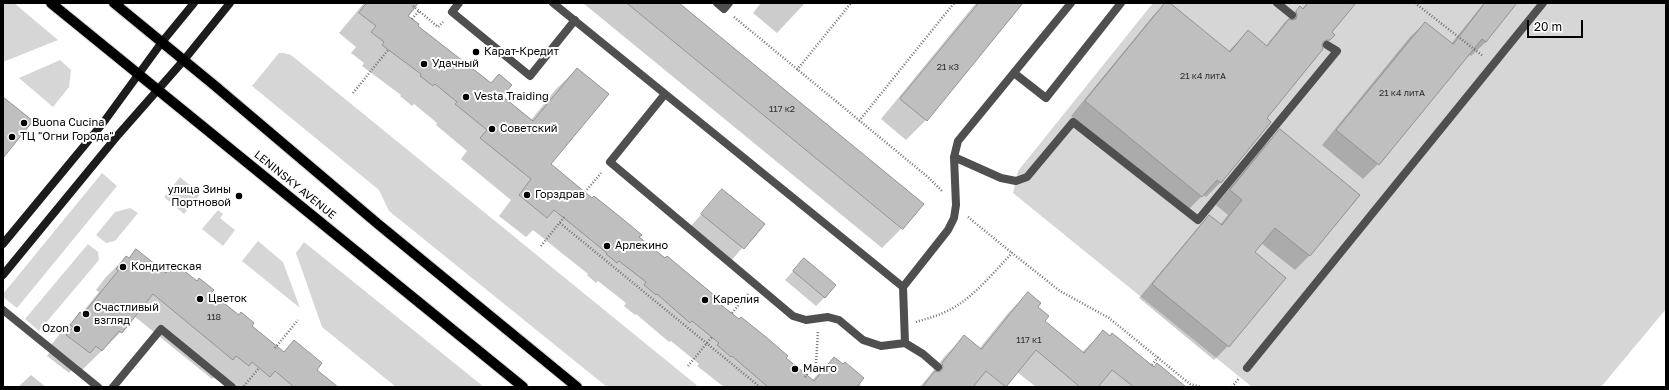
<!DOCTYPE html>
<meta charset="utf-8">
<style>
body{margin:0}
#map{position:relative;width:1669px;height:390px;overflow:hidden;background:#fff;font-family:"Golos Text",sans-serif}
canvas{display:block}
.frame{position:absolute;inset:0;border:4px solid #000;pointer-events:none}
.scale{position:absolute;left:1527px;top:20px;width:56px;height:18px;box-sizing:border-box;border:2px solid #000;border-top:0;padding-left:5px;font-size:12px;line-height:14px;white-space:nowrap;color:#000;-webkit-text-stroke:3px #fff;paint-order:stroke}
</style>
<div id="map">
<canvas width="1669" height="390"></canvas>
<div class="frame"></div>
<div class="scale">20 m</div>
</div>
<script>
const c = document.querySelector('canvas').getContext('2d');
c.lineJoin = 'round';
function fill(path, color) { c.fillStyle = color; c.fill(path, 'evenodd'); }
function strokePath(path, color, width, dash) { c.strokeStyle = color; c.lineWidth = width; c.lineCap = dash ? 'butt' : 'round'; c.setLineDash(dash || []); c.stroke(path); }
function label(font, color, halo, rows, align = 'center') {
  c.font = font + ' "Golos Text",sans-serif'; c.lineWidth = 4; c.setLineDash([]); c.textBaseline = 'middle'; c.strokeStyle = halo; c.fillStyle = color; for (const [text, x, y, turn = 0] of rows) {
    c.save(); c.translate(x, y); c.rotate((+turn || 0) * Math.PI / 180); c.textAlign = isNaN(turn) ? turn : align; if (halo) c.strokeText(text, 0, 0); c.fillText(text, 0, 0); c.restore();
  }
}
fill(new Path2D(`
 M3,3H14L58,40L3,62Z
 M1153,3H1666V309L1601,387H1252L1013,193L1018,171Z
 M279,53H284L291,55L699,387H607L389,211L379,190L252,86Z
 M60,60L71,70L69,87L53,107L19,78Z
 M102,173L117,186L17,308L3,297V294Z
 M180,177L200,194L184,214L164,197Z
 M130,208L138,213L115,241L106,243L96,235L115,212Z
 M218,210L223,214L220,218L235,230L223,246L202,229Z
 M258,241L283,262L300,308L242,261Z
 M304,242L484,387H396L322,327L296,253Z
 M88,244L98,252L99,260L39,331L25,319Z`), '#d6d6d6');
fill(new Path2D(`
 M364,3H419L408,17L416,26L531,120L556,89L577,69L550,164L811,381L834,358L862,387H724L697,366L699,364L671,341L669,342L636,314L635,315L624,306L626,303L598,281L596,283L587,275L588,274L533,230L526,237L499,216L511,200L461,159L467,151L436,125L437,123L414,104L412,106L400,96L401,95L362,66L364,63L351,53L356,47L339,33Z
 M583,3H677L922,204L902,228L882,248Z
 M761,3H805L777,33L753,13Z
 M976,3H1022L926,120L906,140L881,119Z
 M1166,3H1169L1228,52L1248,31L1266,46L1285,22L1300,7L1302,9L1307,3H1354L1331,32L1329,40L1265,118L1220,183L1206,197L1203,195L1187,211L1071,116L1153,16Z
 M1484,3H1510L1486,42L1471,56L1468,54L1378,164L1363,179L1322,145L1410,37L1425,23L1451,44Z
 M1280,131L1359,196L1309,256L1295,270L1261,243L1253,253L1228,346L1214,360L1139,298L1195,231L1209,216L1220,225L1228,215L1216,205L1265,145Z
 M723,190L763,224L731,261L690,227Z
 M137,250L165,273L174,264L283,353L294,342L316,370L337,387H238L231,382L216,376L212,379L134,316L121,332L81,371L75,366L69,373L47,356L53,348L50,346L60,334L81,314L99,292L96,290L106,277L126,257L128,259Z
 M804,259L825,297L816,306L785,280Z
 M1028,293L1044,321L1082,352L1103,332L1154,368L1184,387H1036L1017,372L1005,387H920L944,357L964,337L979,349L1008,313Z
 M31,375L46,387H18Z`), '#0003');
const building = new Path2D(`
 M367,3H418L408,16L419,24L418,26L491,83L499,74L512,85L502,96L533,121L577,68L609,94L551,164L592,198L594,196L619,216L642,235L639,237L665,258L667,256L691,276L714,295L712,298L739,319L741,317L766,337L788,356L786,358L814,381L834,357L843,364L845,362L864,378L857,387H768L732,356L731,357L717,345L719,343L692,321L690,323L657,294L656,295L644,285L646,282L619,261L617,263L606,254L607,253L554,210L547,218L519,195L531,179L480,138L487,130L455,104L457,102L435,84L433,86L420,76L421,74L382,45L384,42L371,32L376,26L359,13Z
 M627,3H679L924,204L903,229Z
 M979,3H1023L927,121L900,99Z
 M1165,3H1170L1230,52L1248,30L1267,46L1289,19L1292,20L1296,19L1297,15L1296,11L1300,6L1303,9L1308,3H1356L1332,32L1335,35L1330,40H1327L1323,42L1322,45L1323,49L1267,118L1271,122L1221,183L1217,180L1202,197L1085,101Z
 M1485,3H1517L1486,42L1482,39L1379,165L1336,130L1425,22L1453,44Z
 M3,97L33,121L3,158Z
 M1280,129L1360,195L1310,256L1275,228L1255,252L1286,278L1229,347L1152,284L1209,215L1222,225L1242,200L1230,190Z
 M722,189L765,224L744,249L701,214Z
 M136,249L166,273L174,263L197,281L199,278L214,290L211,293L239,315L241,312L254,323L252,326L284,352L294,340L322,363L317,370L338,387H294L275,371L270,377L252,362L249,366L236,356L233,360L153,294L122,333L119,331L102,351L96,346L90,353L66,335L73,327L70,325L80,312L83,314L118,271L116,269L126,256L129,258Z
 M804,258L836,285L825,298L793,271Z
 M1028,292L1041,303L1038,307L1049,316L1045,321L1084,353L1103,330L1110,336L1112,333L1154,367L1157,363L1186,387H1134L1112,370L1098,387H1080L1036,350L1006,387L986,371L973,387H922L935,371L939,372L942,370L943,366L942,363L964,335L981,349Z`);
fill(building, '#bfbfbf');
strokePath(building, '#939393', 1);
const primary = new Path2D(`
 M51,3L523,387
 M114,3L214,85L378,224L577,387`);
strokePath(primary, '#dbdbdb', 12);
strokePath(new Path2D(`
 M1415,3L1483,56
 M413,6L438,27L443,22
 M734,17L929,178L942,191
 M412,19L419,11
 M797,70L851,3
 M353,93L388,50
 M859,121L954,3
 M585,192L601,173
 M968,217L1012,253
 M560,223L760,387
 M541,246L565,216
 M732,313L748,294
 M916,322C925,319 934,317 943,313C971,301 991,275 1012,253L1060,291L1109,318L1190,384L1201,387
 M275,348L298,320
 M1152,365L1158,357
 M688,366L712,337
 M805,377L816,364L818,331
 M244,386L259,368
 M1232,387L1239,378`), '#717171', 2.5, [1, 2]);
strokePath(new Path2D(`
 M459,3L452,12L530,76L575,20
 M553,3L903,287
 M717,3L724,9L729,3
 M1277,3L1292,15
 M1014,73L1046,98L1121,3
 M665,94L610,162L793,316L806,320L828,317L839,320L863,340L881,346L905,343L923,354L938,367
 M954,157L1001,178L1016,181L1027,177L1073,122L1198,220L1337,51L1327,45
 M3,310L98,387
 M905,343L903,287L948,230L954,218L956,205L954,157L958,141L1071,3
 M1247,368L1543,3
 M113,387L161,329L232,387`), '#4f4f4f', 8);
strokePath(new Path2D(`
 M3,244L103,123L162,42L194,3
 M3,275L118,135L184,60L230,3`), '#1c1c1c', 8);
strokePath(primary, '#000', 10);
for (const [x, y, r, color] of [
 [476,52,4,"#000"],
 [424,64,4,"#000"],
 [466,97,4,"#000"],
 [24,123,4,"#000"],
 [492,129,4,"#000"],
 [12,137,4,"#000"],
 [527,195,4,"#000"],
 [239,196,4,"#000"],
 [607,246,4,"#000"],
 [123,267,4,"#000"],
 [200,299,4,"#000"],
 [705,300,4,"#000"],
 [86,314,4,"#000"],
 [77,329,4,"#000"],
 [795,369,4,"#000"]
]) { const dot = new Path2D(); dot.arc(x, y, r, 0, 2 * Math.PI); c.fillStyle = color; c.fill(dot); strokePath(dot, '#fff', 1.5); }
label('9px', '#303030', null, [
 ["21 к3",948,67],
 ["21 к4 литА",1203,76],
 ["21 к4 литА",1402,93],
 ["117 к2",782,109],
 ["118",214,317],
 ["117 к1",1029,340]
]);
label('11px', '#000', '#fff', [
 ["Карат-Кредит",484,52],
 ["Удачный",432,64],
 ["Vesta Traiding",474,97],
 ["Buona Cucina",32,123],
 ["Советский",500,129],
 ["ТЦ \"Огни Города\"",20,137],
 ["улица Зины",231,190,"right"],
 ["Портновой",231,203,"right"],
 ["Горздрав",535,195],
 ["Арлекино",615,246],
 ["Кондитеская",131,267],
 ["Цветок",208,299],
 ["Карелия",713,300],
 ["Счастливый",94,308],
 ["взгляд",94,321],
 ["Ozon",69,329,"right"],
 ["Манго",803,369]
], 'left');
label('11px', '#000', '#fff', [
 ["LENINSKY AVENUE",295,185,39]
]);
</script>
